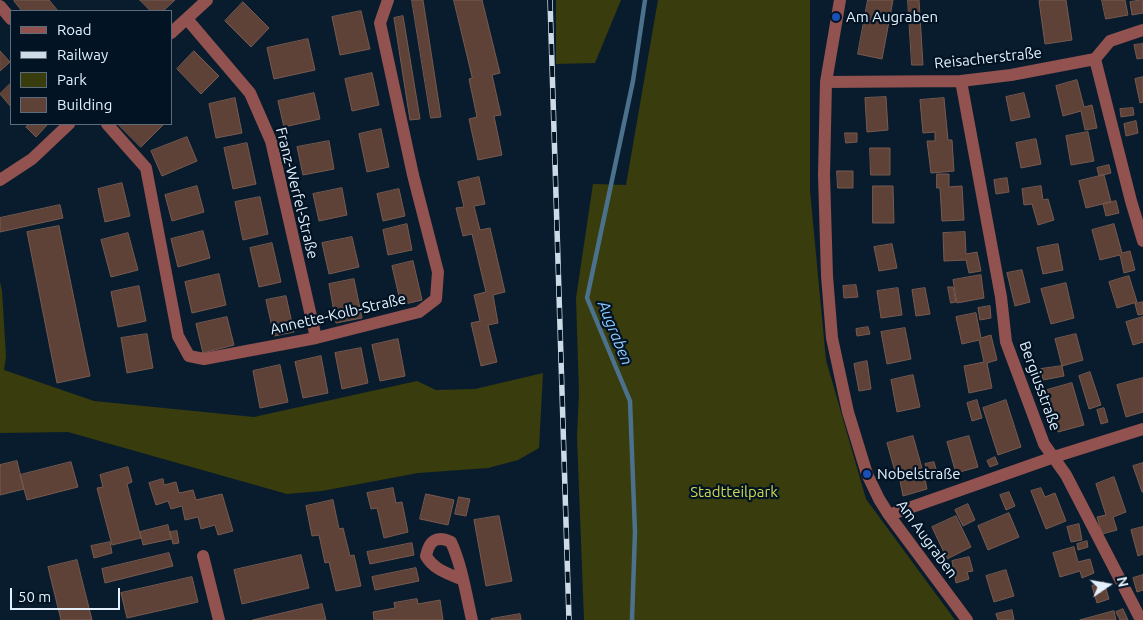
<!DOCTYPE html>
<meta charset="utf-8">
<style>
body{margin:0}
#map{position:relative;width:1143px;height:620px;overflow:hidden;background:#091c2d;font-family:Ubuntu,sans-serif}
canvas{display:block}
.legend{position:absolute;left:10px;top:10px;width:162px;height:115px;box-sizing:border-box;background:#021323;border:1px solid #5c6c7a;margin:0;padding:6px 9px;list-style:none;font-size:15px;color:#e4f1fd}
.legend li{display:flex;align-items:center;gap:10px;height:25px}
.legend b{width:25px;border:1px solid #5c6c7a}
.north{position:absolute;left:1083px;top:560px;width:50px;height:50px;-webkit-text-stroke:4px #021323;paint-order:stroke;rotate:78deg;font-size:14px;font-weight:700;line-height:20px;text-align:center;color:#e4f1fd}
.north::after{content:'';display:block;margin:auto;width:18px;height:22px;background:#e4f1fd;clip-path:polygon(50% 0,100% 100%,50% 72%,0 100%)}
.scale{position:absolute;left:10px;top:588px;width:110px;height:22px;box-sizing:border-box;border:2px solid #e4f1fd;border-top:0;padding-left:6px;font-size:15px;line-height:18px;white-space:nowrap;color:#e4f1fd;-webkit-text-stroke:4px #021323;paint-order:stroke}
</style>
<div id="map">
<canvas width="1143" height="620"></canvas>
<ul class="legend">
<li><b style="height:6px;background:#915250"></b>Road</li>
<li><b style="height:6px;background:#cddbe7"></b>Railway</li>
<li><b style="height:14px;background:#393c0c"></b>Park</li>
<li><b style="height:14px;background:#5e4238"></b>Building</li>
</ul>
<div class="north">N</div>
<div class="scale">50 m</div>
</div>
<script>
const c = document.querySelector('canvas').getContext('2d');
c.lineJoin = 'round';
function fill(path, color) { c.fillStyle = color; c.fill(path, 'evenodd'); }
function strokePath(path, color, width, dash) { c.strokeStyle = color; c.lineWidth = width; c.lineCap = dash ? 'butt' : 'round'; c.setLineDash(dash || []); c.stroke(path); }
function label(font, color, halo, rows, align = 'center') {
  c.font = font + ' Ubuntu,sans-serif'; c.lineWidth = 4.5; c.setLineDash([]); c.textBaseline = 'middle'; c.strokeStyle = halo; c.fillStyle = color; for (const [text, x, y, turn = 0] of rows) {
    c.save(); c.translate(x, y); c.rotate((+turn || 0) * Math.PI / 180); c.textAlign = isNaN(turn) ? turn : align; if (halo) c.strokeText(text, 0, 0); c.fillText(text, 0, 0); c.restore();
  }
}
fill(new Path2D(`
 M556,0H621L595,63L556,64Z
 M658,0H810V191L826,360L866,499L955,620H584L577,437L579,393L576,298L593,184L626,185Z
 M0,282L2,291L6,356L4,370L94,401L254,417L417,381L436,390L475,389L543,373L539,448L518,460L488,468L418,473L322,491L287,494L68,432L0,433Z`), '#393c0c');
strokePath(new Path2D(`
 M632,620L635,532L630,401L587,298L633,81L645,0`), '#4b718c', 4.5);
const building = new Path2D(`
 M16,0H49L58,11H22L14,1Z
 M140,0H175L163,11H151Z
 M412,0H423L441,117L431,118Z
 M454,0H482L500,73L492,75L501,115L494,116L502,155L478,160L469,119L477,117L469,79L472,78Z
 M868,0H893L882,59L858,54Z
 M908,0H919L923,65H912Z
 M1047,0H1066L1072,40L1045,44L1039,1Z
 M1102,0H1125L1128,15L1106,19Z
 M1143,0V13L1132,15L1130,2Z
 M243,2L269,28L251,47L225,21Z
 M361,11L370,49L340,55L332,17Z
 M403,16L420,119L410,120L394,18Z
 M308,39L315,70L274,79L267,48Z
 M1143,44V58L1137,59L1134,45Z
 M0,51L10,62L0,71Z
 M194,51L219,76L201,94L177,69Z
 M372,73L379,105L352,111L345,79Z
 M1143,77V102L1140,103L1135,79Z
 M1077,80L1084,107L1092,105L1097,128L1085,130L1081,111L1063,116L1056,86Z
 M11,83V107L0,94Z
 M314,93L320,119L284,127L278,101Z
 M1024,93L1030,117L1011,121L1006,97Z
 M886,97L888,130L867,132L865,98Z
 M235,98L242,133L216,138L209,104Z
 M944,98L948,140H952L954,171L931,173L927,141H935V132L923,133L920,100Z
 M1133,108L1134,115L1121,117L1120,109Z
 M1136,121L1138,133L1126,136L1124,124Z
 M30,124H48L36,137L26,127Z
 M118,124H164L141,147Z
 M381,129L389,167L367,172L359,134Z
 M1088,132L1094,161L1071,165L1066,136Z
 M845,133H857V142L846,143Z
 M187,137L197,161L162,176L151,151Z
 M1036,139L1041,164L1021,168L1016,143Z
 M329,141L334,169L303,175L297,147Z
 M247,143L256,184L233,189L224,148Z
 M870,148H890V175H871Z
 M1109,165L1111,173L1099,176L1097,168Z
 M837,171H853V188H838Z
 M937,174H949V187L962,186L964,220L942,221L940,188H937Z
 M1104,175L1111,202L1086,208L1079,181Z
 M479,177L485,204L474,206L480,230L490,228L505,292L493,295L498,323L488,325L497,362L481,366L471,323L480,321L474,295L486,292L472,234L463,236L456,208L464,207L458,182Z
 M1007,178L1009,192L996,194L994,180Z
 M122,183L130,216L105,222L98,189Z
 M197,186L204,212L172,221L165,195Z
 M873,186H893L894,223H873Z
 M1041,186L1043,200L1048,199L1054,220L1038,225L1032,204L1024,205L1022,189Z
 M342,188L347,215L319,221L313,194Z
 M399,189L405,216L383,221L377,194Z
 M260,197L268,234L243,240L235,202Z
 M1116,201L1119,213L1106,216L1103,204Z
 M60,205L63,218L0,232V218Z
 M407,224L412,250L388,255L383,230Z
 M1114,224L1122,253L1130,251L1135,270L1124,273L1120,255L1100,260L1092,230Z
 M59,226L90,376L57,383L27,232Z
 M203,231L210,258L178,267L171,239Z
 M965,232L966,254L977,252L981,271L969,273L966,260L944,261L943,233Z
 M128,233L138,270L111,277L101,240Z
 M352,237L359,267L329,274L322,243Z
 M272,243L281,282L259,287L250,248Z
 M892,244L897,268L879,271L874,247Z
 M1058,244L1063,270L1043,274L1037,248Z
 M413,261L422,300L401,305L392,266Z
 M1022,270L1030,302L1015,306L1007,273Z
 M219,274L226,305L192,313L185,282Z
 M981,275L984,298L957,303L953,280Z
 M1129,276L1137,302L1117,308L1109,282Z
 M354,279L362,318L336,323L329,284Z
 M1066,283L1074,318L1051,324L1041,289Z
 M856,285L858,297L844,298L843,286Z
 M139,286L146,321L118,327L111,292Z
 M948,287H953L956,302L951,303Z
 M898,288L902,315L881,318L877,291Z
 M925,288L930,314L916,316L912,290Z
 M286,296L294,332L274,336L266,300Z
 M1143,302V314L1138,315L1135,304Z
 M990,306L991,318L980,320L978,308Z
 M976,313L981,338L991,335L997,360L987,363L992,388L969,393L964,366L984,362L979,340L962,344L956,317Z
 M227,317L234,345L203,353L196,324Z
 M1143,317V342L1133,345L1126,322Z
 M868,327L870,334L857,336L856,329Z
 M905,328L911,359L887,364L881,332Z
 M147,334L153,368L127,373L121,338Z
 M1076,334L1083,360L1062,366L1055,339Z
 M398,339L405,376L380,381L372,345Z
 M361,348L368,383L342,389L335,353Z
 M321,356L328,393L303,398L295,362Z
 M867,361L871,389L859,391L854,364Z
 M280,365L288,402L260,408L253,371Z
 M1062,366L1064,376L1043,380L1041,369Z
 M1090,372L1101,405L1089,409L1079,376Z
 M913,375L920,407L897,412L891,380Z
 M1143,378V412L1126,417L1117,385Z
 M1072,383L1084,425L1058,432L1047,390Z
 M977,400L982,418L972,421L967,403Z
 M1006,400L1021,447L998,455L983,408Z
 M1104,408L1108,422L1101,424L1097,410Z
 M913,436L922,468L896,475L887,443Z
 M969,436L978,467L956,473L947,442Z
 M995,457L998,464L990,467L987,461Z
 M17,461L24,489L0,495V465Z
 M71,462L78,487L27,500L20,475Z
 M934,462L938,476L929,479L925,464Z
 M1143,463V492H1142L1133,466Z
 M128,467L132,482L127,484L141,538L112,545L97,488L103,487L100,475Z
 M924,475L927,489L903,496L900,481Z
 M1114,477L1126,512L1113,517L1117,530L1102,534L1097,517L1106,515L1096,484Z
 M163,479L164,485L176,482L179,493L193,490L196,500L222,494L233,531L218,535L215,525L201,529L198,517L185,520L182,506L171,509L168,501L156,505L149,483Z
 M393,488L396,503L402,502L408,532L384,538L377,508L371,509L367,493Z
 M1041,488L1045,497L1055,493L1066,521L1046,529L1031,491Z
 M1009,492L1015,506L1006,510L1000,495Z
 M426,494L454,500L448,525L420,519Z
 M459,497L470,499L466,516L455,514Z
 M333,500L339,529L343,528L350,556L354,555L361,586L336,591L329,562L325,563L319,535L312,536L306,506Z
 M968,504L975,520L963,526L955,510Z
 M1009,513L1019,537L988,550L978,526Z
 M499,516L512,581L486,586L474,520Z
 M956,516L971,547L947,559L932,527Z
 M1079,524L1082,540L1071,542L1067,527Z
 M168,525L171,539L143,545L140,532Z
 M1143,527V554L1138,556L1131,530Z
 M177,531L179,543L173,544L170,532Z
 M1087,541L1088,547L1078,550L1077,544Z
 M110,542L112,553L94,558L91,546Z
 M412,543L414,555L370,564L367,552Z
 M1074,547L1078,562L1090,559L1094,573L1082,578L1080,571L1060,577L1053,553Z
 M169,553L173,566L105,583L102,569Z
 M301,555L309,588L242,604L234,570Z
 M969,557L973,571L967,572L969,579L956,583L952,561Z
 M77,560L92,620H61L48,567Z
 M416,568L419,581L375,590L372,577Z
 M1006,570L1014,596L994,602L986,576Z
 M1143,575V590L1137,592L1133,578Z
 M192,577L198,602L127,618L121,593Z
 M1104,582L1109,599L1097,603L1092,586Z
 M417,599L418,604L440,600L443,620H374L373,612L395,608L394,603Z
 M322,604L326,620H253Z
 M1123,609L1128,620H1120L1116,612Z
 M1012,610L1014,620H998L996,614Z
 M1114,611L1116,620H1080Z
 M520,614L521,620H491V619Z`);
fill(building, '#5e4238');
strokePath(building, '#775a4f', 1);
strokePath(new Path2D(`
 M840,0L826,82L824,175L827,276L832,338L848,412L867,474L879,499L889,515L967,620
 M0,6L11,19
 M187,19L250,93L271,141L316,338
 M171,33L207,0
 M1095,59L1131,201L1143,241
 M961,81L1001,297L1006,342L1044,444L1066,475L1141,620
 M826,82L961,81L1011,75L1095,59L1110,41L1143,30
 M107,124L146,168L178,336L189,356L204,359L316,338L419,312L436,299L438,272L413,175L380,23L388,0
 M0,180L32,159L69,124
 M889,515L1054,457L1143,429
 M203,556L219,620
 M463,580C449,574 434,570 426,556C429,541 436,535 451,542C462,566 466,594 472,620`), '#915250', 12);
const rail = new Path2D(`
 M550,0L569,620`);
strokePath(rail, '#cddbe7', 5.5);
strokePath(rail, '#021323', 4, [11]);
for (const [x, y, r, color] of [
 [836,17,5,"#1a4fb4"],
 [867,474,5,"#1a4fb4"]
]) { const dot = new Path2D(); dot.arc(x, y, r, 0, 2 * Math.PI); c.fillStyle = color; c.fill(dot); strokePath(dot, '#021323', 2); }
label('15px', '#e4f1fd', '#021323', [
 ["Am Augraben",846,17],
 ["Nobelstraße",877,474]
], 'left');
label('15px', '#e4f1fd', '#021323', [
 ["Reisacherstraße",988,58,-6],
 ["Franz-Werfel-Straße",297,193,76],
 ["Annette-Kolb-Straße",338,314,-13],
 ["Bergiusstraße",1040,386,70],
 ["Am Augraben",927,539,54]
]);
label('15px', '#d2d94f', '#021323', [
 ["Stadtteilpark",734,492]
]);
label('italic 16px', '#8fcbfe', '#021323', [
 ["Augraben",615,333,68]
]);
</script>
